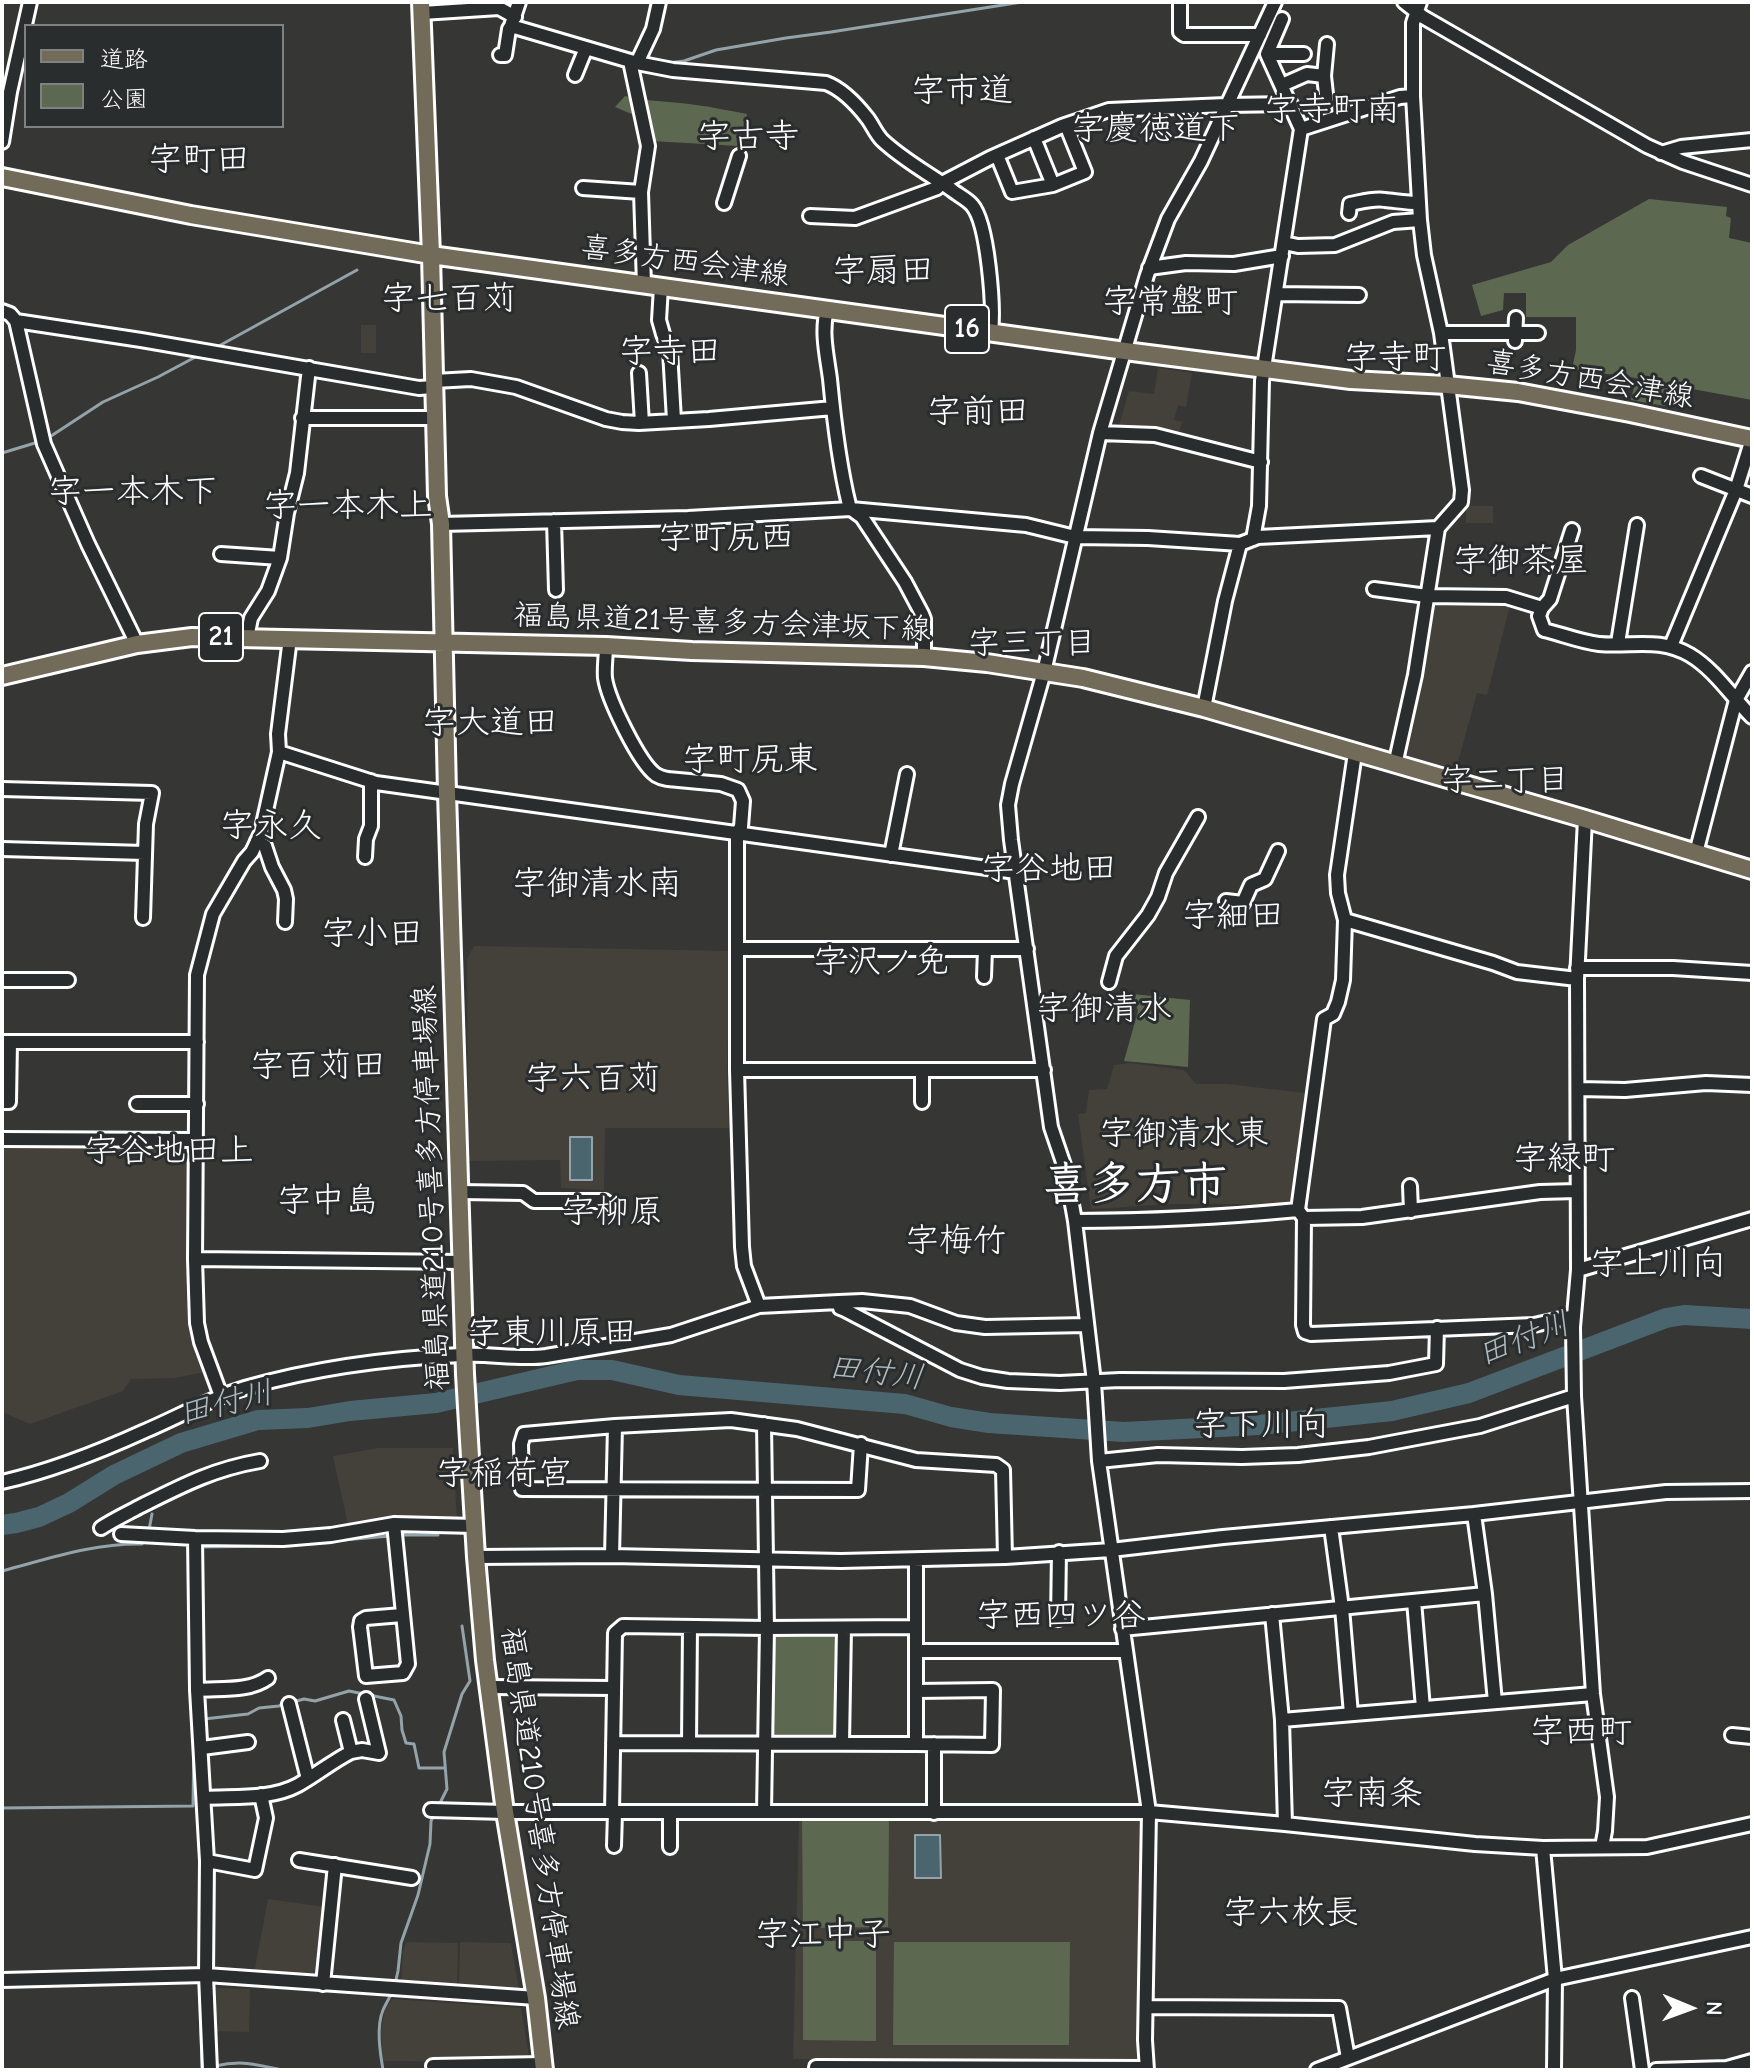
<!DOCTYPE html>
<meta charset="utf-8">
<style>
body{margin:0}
#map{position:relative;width:1754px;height:2072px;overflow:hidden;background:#363634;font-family:"Comic Neue","Klee One",sans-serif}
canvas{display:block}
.frame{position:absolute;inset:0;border:4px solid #fff;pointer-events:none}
.legend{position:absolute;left:24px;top:24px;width:260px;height:104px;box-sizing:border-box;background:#2a2d2e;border:2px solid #7f8182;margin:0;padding:10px 14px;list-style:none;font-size:24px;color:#fff}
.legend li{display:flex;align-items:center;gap:16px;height:40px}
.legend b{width:40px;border:2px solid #7f8182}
.north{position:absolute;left:1650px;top:1968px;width:80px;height:80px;-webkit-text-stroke:6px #2a2d2e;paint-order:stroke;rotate:91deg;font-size:22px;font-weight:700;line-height:32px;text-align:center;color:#fff}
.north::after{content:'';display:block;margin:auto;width:28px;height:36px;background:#fff;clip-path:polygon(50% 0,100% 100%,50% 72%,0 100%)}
</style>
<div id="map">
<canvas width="1754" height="2072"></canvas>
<div class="frame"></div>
<ul class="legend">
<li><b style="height:10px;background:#726b5a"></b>道路</li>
<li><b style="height:22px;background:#5c6850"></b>公園</li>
</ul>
<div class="north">N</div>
</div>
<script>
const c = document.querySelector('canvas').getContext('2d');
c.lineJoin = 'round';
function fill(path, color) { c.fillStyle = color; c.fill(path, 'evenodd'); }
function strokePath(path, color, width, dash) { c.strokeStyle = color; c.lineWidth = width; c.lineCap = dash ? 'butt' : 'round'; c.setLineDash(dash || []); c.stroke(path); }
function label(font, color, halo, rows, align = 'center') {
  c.font = font + ' "Comic Neue","Klee One",sans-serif'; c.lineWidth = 6; c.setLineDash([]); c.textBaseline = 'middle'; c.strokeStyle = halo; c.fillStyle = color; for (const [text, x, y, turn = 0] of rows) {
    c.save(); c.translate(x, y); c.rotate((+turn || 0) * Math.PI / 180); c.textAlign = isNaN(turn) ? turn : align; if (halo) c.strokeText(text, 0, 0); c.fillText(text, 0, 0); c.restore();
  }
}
fill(new Path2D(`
 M361,325H376V353H361Z
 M1158,368L1192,373L1186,407L1178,405L1174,420L1182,422L1177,439L1118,429L1129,391L1154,394Z
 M1466,506H1493V523H1466Z
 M1497,600L1511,602L1487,695L1477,693L1455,773L1399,757L1434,602L1469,603Z
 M474,946L731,951L727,1065L729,1128H605L604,1190L561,1188L560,1160L468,1161L467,959Z
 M1131,1063L1184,1070L1196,1084H1227L1305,1093L1296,1196L1288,1204H1171L1091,1209L1078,1114L1086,1113L1089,1090L1107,1089L1114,1065Z
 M2,1146H180L187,1154L193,1339L205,1372L175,1378L131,1379L123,1391L30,1424L2,1412Z
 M378,1448H453L457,1521L412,1520L348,1525L333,1456Z
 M1139,1819L1141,1822L1140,2063L793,2059L799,1820Z
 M268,1899L325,1907L317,1980L254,1973Z
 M406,1942L458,1943L457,1986L401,1983L403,1952Z
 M460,1942L511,1943L519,1989L459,1987Z
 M211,1988L250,1989L249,2032L210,2031Z
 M393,1999L521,2008L530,2062L383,2061L381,2031L385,2008Z`), '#44413b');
fill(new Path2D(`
 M625,96C648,102 672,101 696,105C713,107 730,111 747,114L739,146L651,141L634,115L615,107Z
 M1649,199L1727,207L1726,216L1731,218L1729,238L1752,243V400L1671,385L1665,406L1631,400L1636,378L1572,369L1576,350V317H1526V293H1504L1503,310L1481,316L1472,285L1551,262L1568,245Z
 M1133,994L1190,1000L1188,1067L1124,1061L1138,1011Z
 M773,1634H838V1739L773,1740Z
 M802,1820L889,1821L888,1927L803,1928Z
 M803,1941H876V2041L803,2040Z
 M894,1942H1070L1069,2045H893Z`), '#5c6850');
const water = new Path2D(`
 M570,1137H592V1180H570Z
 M915,1835H940L941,1878H915Z`);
fill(water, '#4b656f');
strokePath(water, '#93a3a9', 2);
strokePath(new Path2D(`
 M668,63L684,61L716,50L786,38L831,32L1022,2
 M217,347L357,270
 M48,438L103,402L158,377L201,354
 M2,453L35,443
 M149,1530L152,1514
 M398,1535H438
 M199,1547L274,1546L390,1536
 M2,1571C48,1559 94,1543 142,1544L144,1541
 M293,1702L304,1699L315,1701L349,1691L394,1700L401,1716L402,1730L406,1743L414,1744L419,1768H445
 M204,1719L248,1714L259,1708L279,1706L285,1702
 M438,1807L447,1789L444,1752L462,1694L470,1681L462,1626
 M2,1808L193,1806L194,1736
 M395,1984L398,1971L401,1943L418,1895L430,1844L431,1821L435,1813
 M200,1989L202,2070
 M215,2066C241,2060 256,2064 282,2070
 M383,2070C380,2052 376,2027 383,2010C386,2003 390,1998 392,1991`), '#93a3a9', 3);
strokePath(new Path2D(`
 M2,1525L16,1523L39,1517L69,1503L114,1475L181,1443L258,1420L308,1418L350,1411L436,1403L577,1370H612L679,1385L905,1404L951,1417L989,1423L1124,1432L1259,1425L1392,1411L1469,1393L1666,1318L1684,1315L1752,1319`), '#4b656f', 20);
const minor = new Path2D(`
 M519,2L511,26L637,63L673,70L826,83C842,89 858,106 868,119C873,126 876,134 882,140C903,160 928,173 952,190C958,195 967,199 972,205C988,223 994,307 991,332
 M1180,2V32L1184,35H1260
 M1404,2L1423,17L1647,146L1683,162L1752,185
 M422,13L499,8L515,17
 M1327,44L1324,76L1327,103
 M1267,54H1304
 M500,55H505L509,29L511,26
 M637,63L653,29L659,2
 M631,66L648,146L641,192L644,285
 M575,75L586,48
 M1282,85L1307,74L1324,76
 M1301,129L1400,97L1413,96
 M1034,138L1053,185
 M2,142L10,92L30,2
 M1661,153L1681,147L1752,140
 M997,155L1012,192L1053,185L1085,172L1066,125
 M583,188L641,192
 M724,203L739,156
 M1349,213L1350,204C1361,202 1374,198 1385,200C1396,201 1407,203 1419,203
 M810,216L855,218L937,188L942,183L990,158L1062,126L1109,110L1226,105L1291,104
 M1284,243L1298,246L1335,245L1393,222L1420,220
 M1149,268L1186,263L1234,264L1282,256
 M661,287L659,320L663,334L670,351L674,420
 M1276,294L1359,295
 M827,310C821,332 827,356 830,379C834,421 839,464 849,505L851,509L862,517L905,582L922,614L924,619V657
 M2,311L10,314L16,321L44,444L88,544L137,644
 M16,321L141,340L419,388L434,387
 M1441,333H1538
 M1515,341L1516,318
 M639,373L642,423
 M434,381L471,379L516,387L606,419L622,422L639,423L709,419L833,408
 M302,418H434
 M1100,433L1155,435L1261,462
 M1701,476L1752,496
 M554,521L556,590
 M441,524L688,518L851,509L1026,525L1075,537L1148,538L1240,544L1258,537L1438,528
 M1572,530L1550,599L1542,608L1539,616L1544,630C1561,634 1581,642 1599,644C1632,647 1659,637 1690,655C1715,670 1732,697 1752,717
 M1253,539L1259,506L1262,381L1301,129L1267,54L1282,19
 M221,554L280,558
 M1374,589L1427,596L1506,597L1542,608
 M247,638L251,618L268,591L280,558L287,513L297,473L309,368
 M1618,643L1637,525
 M606,646C606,656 604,668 605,678C608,699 639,763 656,775C661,778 663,778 668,779L721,784L738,790L743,801L741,827L737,833V1070L742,1247L744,1266L759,1306
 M1671,646L1736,490L1752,439
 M1204,708L1225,601L1240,544
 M279,752L376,783L1016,872
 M1355,753L1337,875L1338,893L1345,920L1343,980L1338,1002L1333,1014L1324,1019L1298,1210L1304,1218L1303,1325L1305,1332L1311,1334L1534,1325L1574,1316
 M1395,765L1415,675L1438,528L1461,502L1462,490L1441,333L1424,255L1420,220L1413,96V23L1420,2
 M2,789L152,793L146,824L143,918
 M1585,819L1577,979L1578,1270L1573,1327L1574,1396L1593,1694L1607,1797L1605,1831L1602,1847
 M257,841L265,846L272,867L284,890L286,899L285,922
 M2,849L145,853
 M1696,853L1736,700L1752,672
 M891,855L907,774
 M365,857L366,839L371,826V781
 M1226,901L1243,903L1251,885L1265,879L1278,851
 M1345,920L1493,963L1517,972L1577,979
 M737,949H1027
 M1577,968H1673L1752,973
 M984,977L985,949
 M2,980H68
 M1109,982L1116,956L1148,915L1158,897L1166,873L1198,817
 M2,1042H197
 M737,1070H1044
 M1579,1089L1625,1090L1706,1083L1752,1085
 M2,1102H9L10,1042
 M922,1102V1070
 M137,1104H197
 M2,1139L196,1140
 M1410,1186L1411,1211
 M461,1192L523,1193L534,1201H605
 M1304,1218L1362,1217L1540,1192L1577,1191
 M1075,1221C1149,1221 1224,1217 1298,1210
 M195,1259L463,1262
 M1578,1270L1752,1219
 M839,1302L862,1301L910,1306L956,1323L985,1327L1087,1325
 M221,1396L201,1342L197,1323L195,1259L197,975L213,914L244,861L252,852L261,833L279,752L278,734L290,638
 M615,1426L524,1434L521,1444L522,1489L858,1490L861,1444
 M1099,1461L1158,1455L1242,1457L1298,1455L1369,1447L1480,1426L1574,1396
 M2,1482C51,1471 99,1452 145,1431C178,1417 211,1398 245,1388C315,1368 389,1358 462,1355C490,1353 518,1360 546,1356L671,1335L759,1306L839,1302L840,1308L845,1310L960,1370L982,1377L1008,1381L1060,1383L1120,1380L1284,1381L1389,1373L1436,1364L1437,1328
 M1474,1514L1485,1594L1495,1702
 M394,1524L408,1664L403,1673L366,1676L360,1627L361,1621L366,1618L402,1615
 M1331,1527L1342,1608L1351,1714
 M101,1528C113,1520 126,1514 139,1507C181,1486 213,1469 260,1461
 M121,1534L195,1538L283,1539L331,1535L394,1524L475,1526
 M195,1538L197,1690L207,1861L206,1975L210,2070
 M612,1556L615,1426L731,1420L797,1429L916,1460L996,1465L1003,1470L1005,1557
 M476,1557L612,1556L841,1561L1005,1557L1111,1550L1223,1537L1474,1514L1666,1492L1752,1491
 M1414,1601L1423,1708
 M1272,1614L1282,1720
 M1058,1619L1059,1552
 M1122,1629L1485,1594
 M916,1651H1125
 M488,1687L613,1688
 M197,1690C220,1688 249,1692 268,1678
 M289,1704L308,1779
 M343,1720L351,1752
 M1732,1735L1752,1737
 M613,1743L916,1744V1560
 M689,1743L690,1627
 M842,1743L844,1628
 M916,1744L992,1745L993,1690L917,1691
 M934,1744V1813
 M202,1748L248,1742
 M204,1798C234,1796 270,1800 298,1785C316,1775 333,1761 351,1752L362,1750L379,1753L366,1699
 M431,1810L505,1812H1149L1285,1824L1475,1844L1543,1848L1647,1847L1752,1824
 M612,1812L615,1633L623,1626L767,1628L915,1627
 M764,1812L767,1628L764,1424
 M1285,1824L1282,1720L1593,1694
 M614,1846L615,1812
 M670,1847V1812
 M1543,1848L1555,1979L1554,2070
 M299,1860L412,1878
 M207,1861L255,1870L266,1818L261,1795
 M2,1980L206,1975L536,1998
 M323,1984L335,1865
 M1632,1998L1642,2070
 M1146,2007L1339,2008L1348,2058
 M433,2066L543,2064
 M816,2067L1146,2068
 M1147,2070L1145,2040L1149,1812L1099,1461L1094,1382L1075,1221L1066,1171L1051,1127L1011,840L1008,805L1012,784L1044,672L1100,433L1147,275L1168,219L1201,161L1275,2
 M1317,2070L1555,1979L1752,1937
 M1656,2070L1727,2068L1752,2061`);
const major = new Path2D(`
 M421,2L431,255L1125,351L1351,380L1447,385L1518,392L1630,413L1752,439
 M2,177L191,215L431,255L437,496L441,524L447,793L465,1374L476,1557L485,1660L505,1812L536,1998L544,2070
 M2,676L137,644L192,637L606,646L692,651L924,657L987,663L1083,678L1204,708L1585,819L1752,870`);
strokePath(minor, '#fff', 18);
strokePath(major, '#fff', 22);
strokePath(minor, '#2a2d2e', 12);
strokePath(major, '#726b5a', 16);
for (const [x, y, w] of [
 [967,329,44],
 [221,637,44]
]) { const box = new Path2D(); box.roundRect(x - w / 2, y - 24, w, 48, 6); c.fillStyle = '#2a2d2e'; c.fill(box); strokePath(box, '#fff', 2); }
label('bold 28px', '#fff', null, [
 ["16",967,329],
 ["21",221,637]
]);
label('30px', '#fff', '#2a2d2e', [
 ["喜多方西会津線",685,262,8],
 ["喜多方西会津線",1590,380,10],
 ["福島県道21号喜多方会津坂下線",722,623,2],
 ["福島県道210号喜多方停車場線",432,1188,-92],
 ["福島県道210号喜多方停車場線",539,1828,82]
]);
label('32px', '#fff', '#2a2d2e', [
 ["字三丁目",1032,644],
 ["字二丁目",1505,781]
]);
label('italic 32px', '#aebabe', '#2a2d2e', [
 ["田付川",1524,1340,-21],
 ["田付川",876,1373,7],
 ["田付川",226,1404,-14]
]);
label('34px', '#fff', '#2a2d2e', [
 ["字市道",962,91],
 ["字寺町南",1332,110],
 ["字慶徳道下",1156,129],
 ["字古寺",748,137],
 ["字町田",199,160],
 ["字扇田",883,271],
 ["字七百苅",449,299],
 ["字常盤町",1170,302],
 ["字寺田",670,352],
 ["字寺町",1395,358],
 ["字前田",978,412],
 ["字一本木下",133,492],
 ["字一本木上",348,506],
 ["字町尻西",726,538],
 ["字御茶屋",1521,561],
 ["字大道田",490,723],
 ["字町尻東",750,760],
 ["字永久",271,826],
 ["字谷地田",1049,869],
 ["字御清水南",597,884],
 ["字細田",1233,916],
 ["字小田",372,934],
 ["字沢ノ免",881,962],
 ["字御清水",1104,1009],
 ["字百苅田",318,1066],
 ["字六百苅",593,1079],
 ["字御清水東",1184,1134],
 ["字谷地田上",169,1151],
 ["字緑町",1564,1159],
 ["字中島",328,1201],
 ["字柳原",612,1212],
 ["字梅竹",956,1241],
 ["字上川向",1658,1264],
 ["字東川原田",552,1333],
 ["字下川向",1261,1425],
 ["字稲荷宮",504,1474],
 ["字西四ツ谷",1061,1616],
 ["字西町",1581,1732],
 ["字南条",1372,1794],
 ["字六枚長",1291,1913],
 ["字江中子",823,1935]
]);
label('bold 46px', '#fff', '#2a2d2e', [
 ["喜多方市",1135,1186]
]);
</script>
